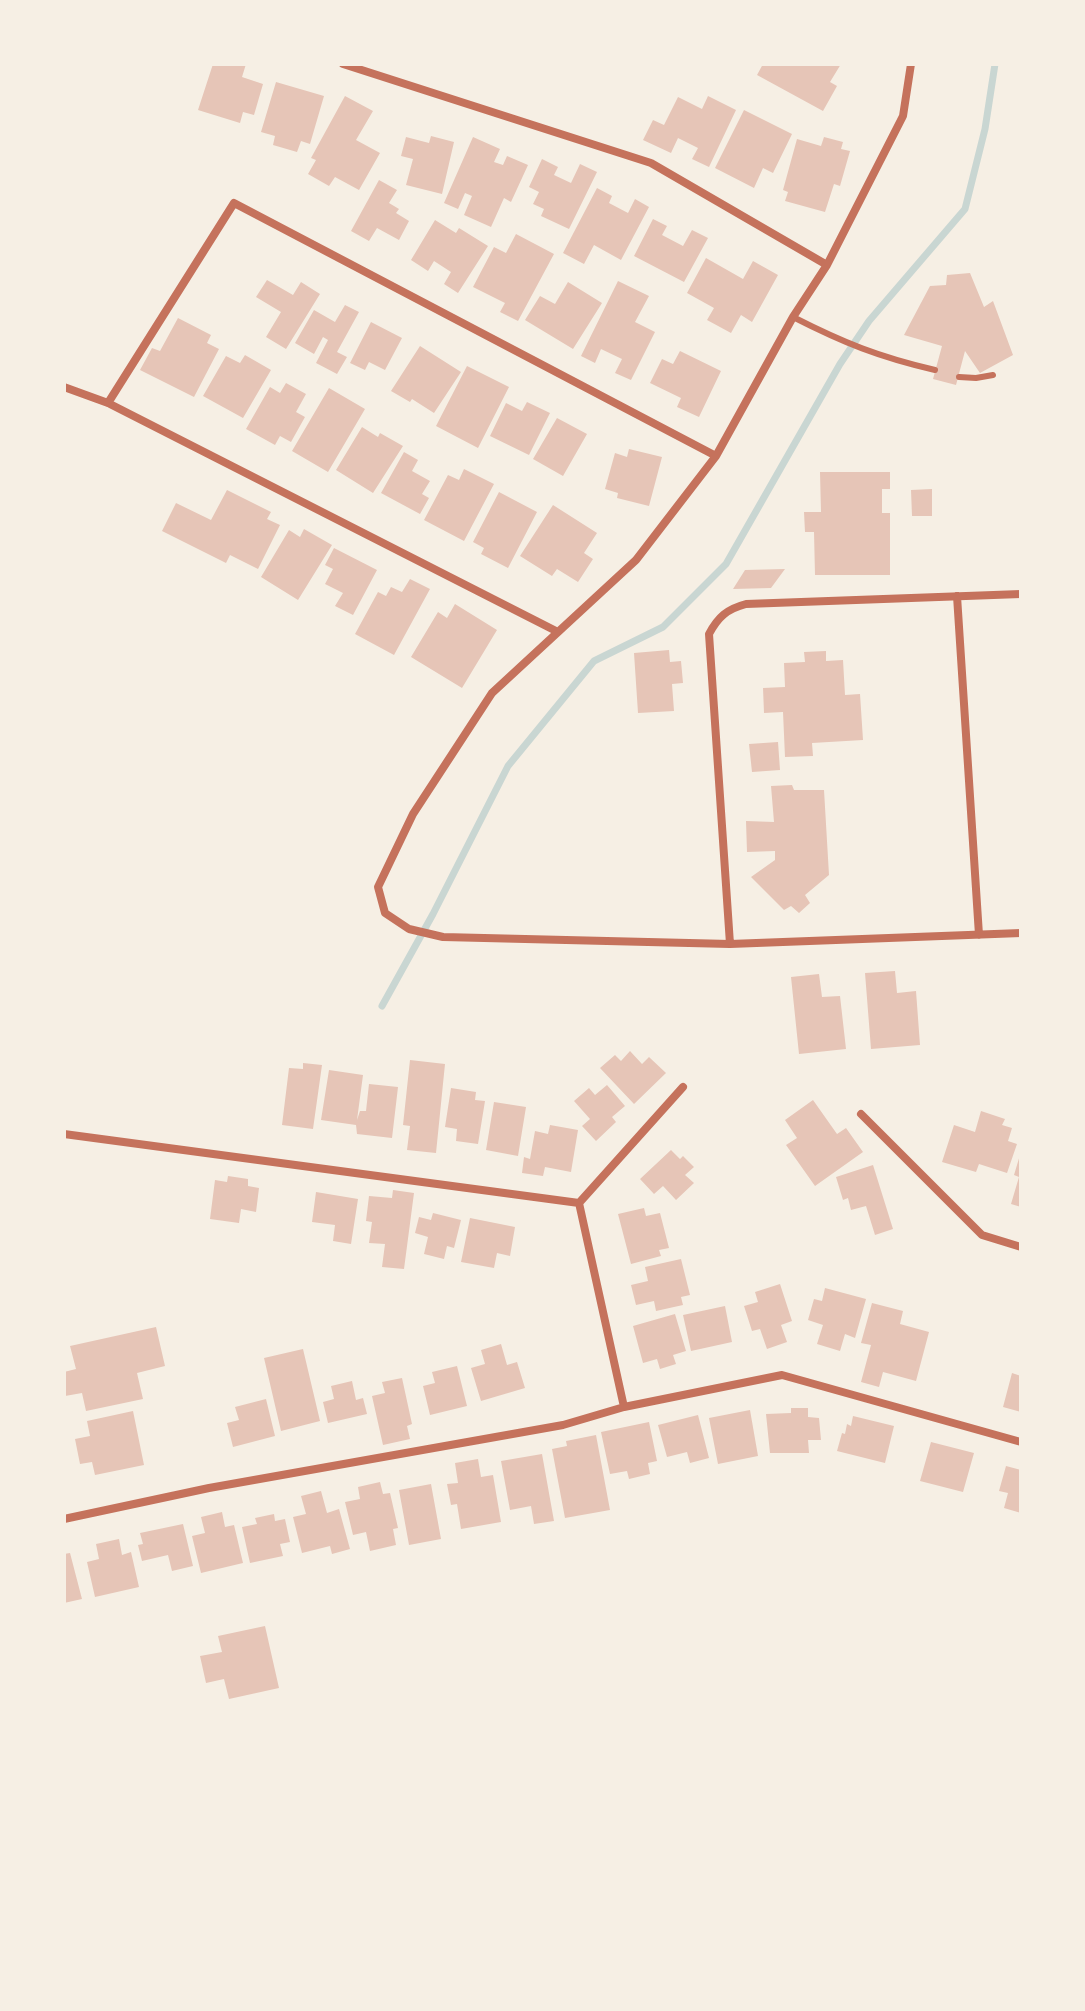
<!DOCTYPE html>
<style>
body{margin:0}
#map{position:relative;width:1085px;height:2011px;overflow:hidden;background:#f6efe4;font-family:Quicksand,sans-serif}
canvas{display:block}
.frame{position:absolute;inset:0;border:66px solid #f6efe4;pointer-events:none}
</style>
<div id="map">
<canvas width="1085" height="2011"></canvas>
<div class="frame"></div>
</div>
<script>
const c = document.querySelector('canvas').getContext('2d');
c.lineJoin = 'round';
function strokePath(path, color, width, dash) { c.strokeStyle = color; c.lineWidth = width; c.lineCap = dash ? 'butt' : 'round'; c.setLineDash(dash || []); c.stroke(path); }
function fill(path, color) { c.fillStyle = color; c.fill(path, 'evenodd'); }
strokePath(new Path2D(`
 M382,1006L433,914L508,766L594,661L663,627L726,564L840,364L869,321L965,209L985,129L995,64`), '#c9d6d2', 7);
fill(new Path2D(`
 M213,64H246L242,77L263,84L254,115L243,112L240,123L198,110Z
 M763,64H841L830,82L837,86L823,111L757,75Z
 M276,82L324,96L310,144L301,141L297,152L273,145L275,136L261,132Z
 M345,96L373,111L356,140L380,153L359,190L335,177L329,186L308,174L316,160L311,158Z
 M708,96L736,110L709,167L692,159L698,148L678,138L671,153L643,140L653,120L664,125L678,97L702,109Z
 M744,110L792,134L773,173L763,168L754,188L715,168Z
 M431,136L454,142L442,194L406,185L413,159L401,156L406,137L429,143Z
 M473,137L500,149L494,162L503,165L507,156L528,165L511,202L504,198L491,227L464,215L472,196L465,193L458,209L444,203Z
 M824,137L843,142L841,149L850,151L840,186L834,184L825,212L785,201L788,192L783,190L797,139L821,146Z
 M542,159L558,167L554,175L571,183L580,164L597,172L569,229L541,216L544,209L533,204L539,192L529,187Z
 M379,180L397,190L389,203L399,209L396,213L409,221L399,240L377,228L369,241L351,231Z
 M597,188L612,196L609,203L628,213L635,199L649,207L621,260L594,245L584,264L563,253Z
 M653,219L667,226L662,235L683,246L692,230L708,238L684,282L634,256Z
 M435,220L456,233L459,228L488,246L458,293L444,284L451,272L434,261L428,271L411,260Z
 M516,234L554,254L518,321L500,312L505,303L473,287L494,247L506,253Z
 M706,258L743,279L753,261L778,275L752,322L741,315L731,333L707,320L714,308L687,293Z
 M970,273L984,307L993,301L1013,355L980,373L965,351L956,385L933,379L942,346L904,335L930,286L946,285L947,275Z
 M267,280L293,295L301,282L320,294L286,349L266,337L281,312L256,297Z
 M618,281L649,296L635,322L655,332L631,380L615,373L622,359L601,349L595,363L581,356Z
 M568,282L602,303L573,349L525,320L540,296L555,304Z
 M345,305L359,312L337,352L347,357L337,374L316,363L328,340L323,337L314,354L295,343L314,310L335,322Z
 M178,318L211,335L207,343L219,349L194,397L140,370L152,348L160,351Z
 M371,322L402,338L385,370L369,362L365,370L350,363Z
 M420,346L461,372L434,413L412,399L410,402L391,391Z
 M680,351L721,371L699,417L677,407L681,398L650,383L662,359L673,364Z
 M245,355L271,370L243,418L203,396L226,356L240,363Z
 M467,366L509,387L478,448L436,426Z
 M286,383L306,394L296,412L305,417L291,442L280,436L275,445L246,429L270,387L280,393Z
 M329,388L365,409L328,472L292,451Z
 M527,402L550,413L529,455L490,436L506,403L522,411Z
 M557,418L587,434L563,476L533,459Z
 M362,427L378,437L380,433L403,446L373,493L336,470Z
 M629,449L662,457L649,506L617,498L618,493L605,489L615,453L627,457Z
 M404,452L418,460L412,471L430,481L422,494L429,498L420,514L381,493Z
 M464,469L494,484L464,541L424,520L448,475L459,480Z
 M820,472H890V489H882V513H890V575H815L814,532H805L804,512H821Z
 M932,489V516H912L911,490Z
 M227,490L271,512L267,519L280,525L258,569L230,555L226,563L162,531L176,503L211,520Z
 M499,492L537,512L508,568L481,554L484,548L473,542Z
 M553,505L597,533L584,553L593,559L578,582L557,569L552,576L520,556Z
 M304,529L332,545L298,600L261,577L289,530L300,537Z
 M334,548L377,570L353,615L335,606L343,593L325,584L333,569L325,565Z
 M785,569L771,588L733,589L745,570Z
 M410,579L430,589L394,655L355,634L378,592L386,596L391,587L402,592Z
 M455,604L497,630L462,688L411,657L438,612L447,618Z
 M669,650L670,662L681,661L683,683L672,684L674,711L638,713L634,653Z
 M826,651V661L843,660L845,695L860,694L863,740L812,743L813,756L785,757L783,712L764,713L763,688L785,687L784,663L805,662L804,652Z
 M778,742L780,770L752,772L749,744Z
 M792,785L794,790H824L829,875L805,895L810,903L799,913L791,906L784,910L751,877L775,860V851L747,852L746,821L774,822L771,786Z
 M895,971L897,993L916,991L920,1045L871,1049L865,973Z
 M819,974L822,997L840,996L846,1049L799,1054L791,977Z
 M630,1051L642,1064L649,1057L666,1073L634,1104L600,1068L615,1055L621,1061Z
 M410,1060L445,1064L436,1153L407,1150L410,1126L403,1125Z
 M303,1063L322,1065L313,1129L282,1125L289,1068L303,1069Z
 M329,1070L363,1075L357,1120L360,1111H366L369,1084L398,1087L392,1138L357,1134L356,1125L321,1120Z
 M607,1085L625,1106L612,1117L616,1122L596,1141L582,1126L590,1119L574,1101L589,1088L595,1095Z
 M451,1088L476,1092L475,1100L485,1101L478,1144L456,1141L457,1129L445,1127Z
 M813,1100L837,1134L846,1128L863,1152L815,1186L786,1145L797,1138L785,1120Z
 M494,1102L526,1107L518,1156L486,1150Z
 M981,1111L1005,1119L1002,1125L1012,1128L1008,1141L1017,1144L1007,1173L979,1164L976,1172L942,1162L954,1125L975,1132Z
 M550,1125L578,1130L571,1172L545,1167L543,1176L522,1173L524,1157L530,1159L535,1131L548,1134Z
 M671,1150L680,1159L683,1156L694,1167L685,1175L694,1183L676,1200L663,1186L654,1194L640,1179Z
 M1020,1155H1021V1207L1011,1204L1019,1177L1014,1175Z
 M873,1165L893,1229L875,1235L866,1206L851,1210L848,1198L843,1200L836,1177Z
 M228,1176L248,1179V1186L259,1188L256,1212L241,1209L239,1223L210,1219L215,1180L227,1182Z
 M393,1190L414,1193L404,1269L382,1267L385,1244L369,1243L372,1222L366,1221L369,1196L392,1198Z
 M316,1192L358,1199L351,1244L333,1241L335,1225L312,1222Z
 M644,1208L646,1216L660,1213L669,1248L659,1250L661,1256L631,1264L618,1214Z
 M433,1213L461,1220L454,1248L447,1246L444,1259L424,1254L428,1237L415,1233L419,1217L431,1220Z
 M470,1218L515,1227L510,1256L497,1253L494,1268L461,1262Z
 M681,1259L690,1295L681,1297L683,1305L656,1311L654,1301L636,1305L631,1285L648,1281L645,1267Z
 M780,1284L792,1321L781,1325L787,1342L767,1349L760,1329L752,1331L744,1306L758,1302L755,1292Z
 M825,1288L866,1299L855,1338L845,1334L840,1351L817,1344L823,1325L808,1320L814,1299L822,1301Z
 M872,1303L903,1311L900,1324L929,1332L916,1381L883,1372L879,1387L861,1382L871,1345L861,1343Z
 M725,1306L732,1342L691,1351L683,1315Z
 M675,1314L686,1351L673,1355L676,1364L660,1369L657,1359L643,1363L633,1326Z
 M156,1327L165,1366L137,1373L143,1399L86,1411L82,1393L65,1396L64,1372L76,1369L70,1346Z
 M501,1344L507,1365L517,1362L525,1388L481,1401L471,1368L485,1364L481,1350Z
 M303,1349L320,1421L281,1431L264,1358Z
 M457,1366L467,1406L430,1415L423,1386L435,1383L432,1372Z
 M1012,1373L1021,1376V1412L1003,1407Z
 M402,1378L412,1424L407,1426L410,1439L383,1445L372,1396L385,1393L382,1382Z
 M352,1381L356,1400L363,1398L367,1414L328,1423L323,1402L334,1399L331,1386Z
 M266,1399L275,1436L233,1447L227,1423L239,1420L235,1407Z
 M791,1408H808V1417L819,1418L821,1440H808L809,1453H770L766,1414L791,1413Z
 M750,1410L758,1456L718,1464L709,1418Z
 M133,1411L144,1465L95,1475L92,1462L80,1464L75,1439L90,1436L87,1421Z
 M698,1415L709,1458L690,1463L687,1452L667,1457L658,1425Z
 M853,1416L894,1426L885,1463L837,1451L842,1433L845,1434L847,1424L851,1426Z
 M649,1422L657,1461L648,1463L650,1474L629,1479L627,1471L610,1474L601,1432Z
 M596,1435L610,1510L565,1518L552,1449L567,1446L566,1441Z
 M931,1442L974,1453L963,1492L920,1481Z
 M542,1454L554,1521L534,1524L531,1506L510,1510L501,1461Z
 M478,1459L481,1477L493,1475L501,1522L461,1529L457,1504L451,1505L447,1484L458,1483L455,1463Z
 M1006,1466L1021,1470V1513L1004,1508L1008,1493L999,1491Z
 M380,1482L383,1494L390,1493L398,1528L393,1529L396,1545L370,1551L366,1532L353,1535L345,1502L360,1499L358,1487Z
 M431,1484L441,1539L409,1545L399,1490Z
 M321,1491L327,1513L339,1509L350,1549L332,1554L330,1546L302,1553L293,1517L306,1514L301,1496Z
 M222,1512L225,1527L234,1525L243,1563L201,1573L192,1536L205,1533L201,1517Z
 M274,1514L275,1521L285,1519L290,1542L280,1544L283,1556L250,1563L242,1527L257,1524L255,1518Z
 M183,1524L193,1566L172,1571L168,1555L142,1561L138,1545L143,1544L140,1533Z
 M119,1539L122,1555L131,1552L139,1587L95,1597L87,1562L99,1559L96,1544Z
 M70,1553L82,1599L64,1603V1554Z
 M265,1626L279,1688L229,1699L224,1679L206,1683L200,1656L222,1652L218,1636Z`), '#e6c5b7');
strokePath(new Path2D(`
 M793,317C844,343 879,357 935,370
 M959,377L976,378L993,375`), '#c5725c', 6);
strokePath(new Path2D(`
 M343,64L651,163L827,265
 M911,64L903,116L827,265L793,317L716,456L636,560L492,693L413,814L378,887L385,913L409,929L443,937L730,944L1021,933
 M64,387L108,403L558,632
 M108,403L234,203L716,456
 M957,596L979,935
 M730,944L709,634C718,617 727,609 746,604L1021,594
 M861,1114L982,1235L1021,1247
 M64,1134L579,1203L683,1087
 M579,1203L624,1407
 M64,1519L209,1488L563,1425L624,1407L782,1375L1021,1442`), '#c5725c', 8);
</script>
